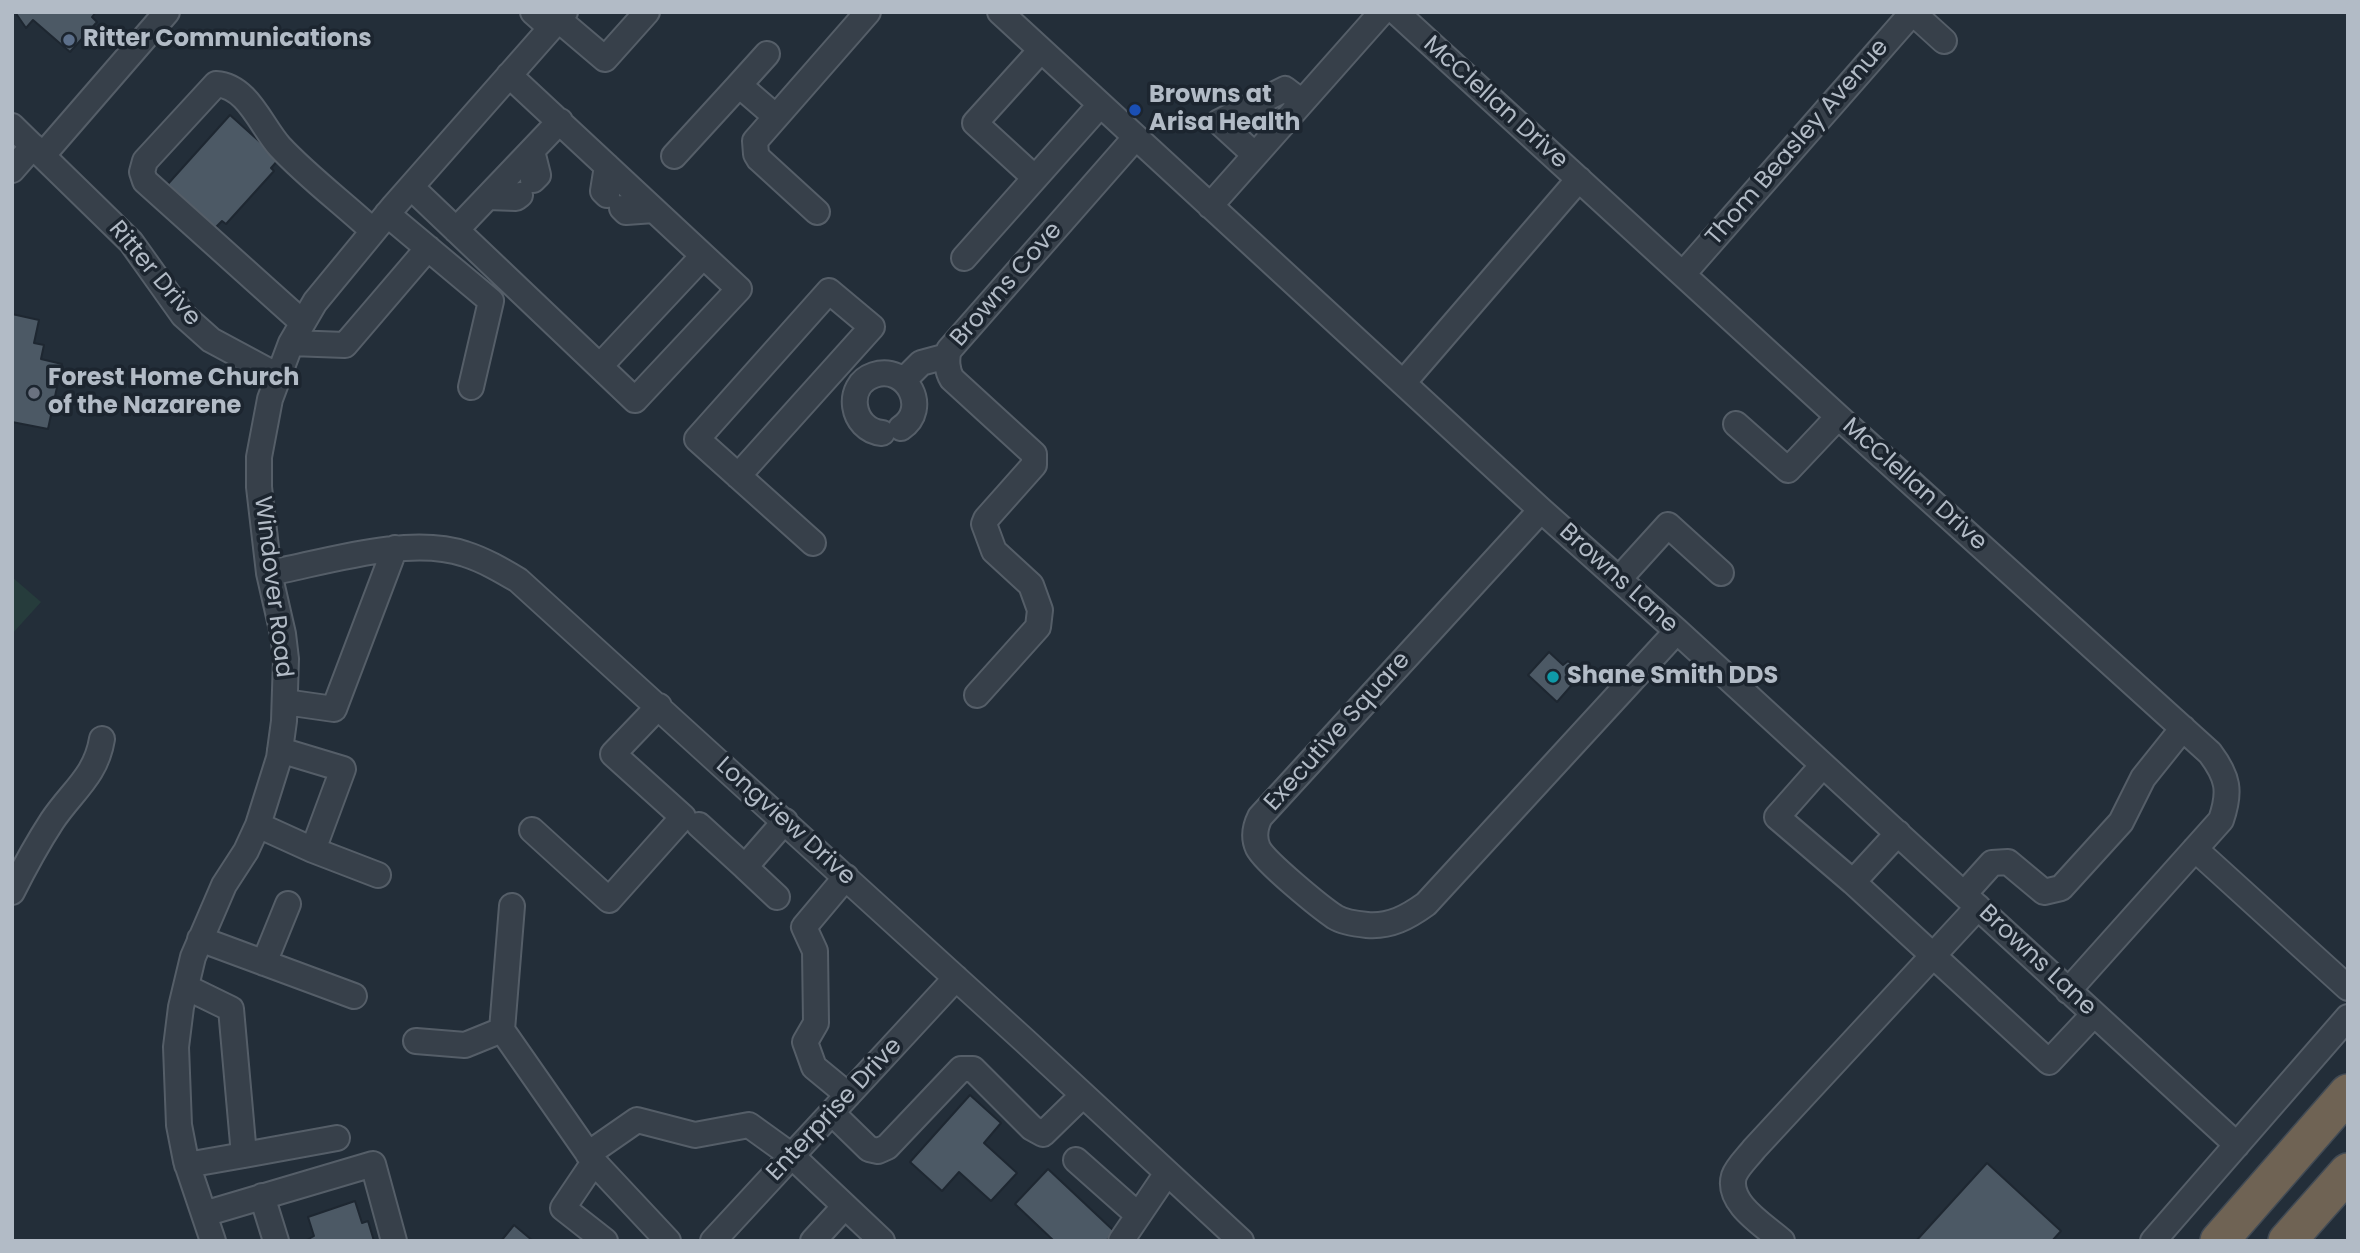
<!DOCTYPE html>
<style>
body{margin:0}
#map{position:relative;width:2360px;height:1253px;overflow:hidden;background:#232e39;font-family:Poppins,sans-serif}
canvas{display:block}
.frame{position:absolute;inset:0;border:14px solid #b2bbc6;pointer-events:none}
</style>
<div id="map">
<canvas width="2360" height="1253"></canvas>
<div class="frame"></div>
</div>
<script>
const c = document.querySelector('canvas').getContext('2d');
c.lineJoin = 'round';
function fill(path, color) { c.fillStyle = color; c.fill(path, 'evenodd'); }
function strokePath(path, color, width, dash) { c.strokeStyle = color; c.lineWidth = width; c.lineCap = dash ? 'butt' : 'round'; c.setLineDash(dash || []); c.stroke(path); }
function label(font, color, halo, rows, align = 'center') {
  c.font = font + ' Poppins,sans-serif'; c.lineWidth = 7; c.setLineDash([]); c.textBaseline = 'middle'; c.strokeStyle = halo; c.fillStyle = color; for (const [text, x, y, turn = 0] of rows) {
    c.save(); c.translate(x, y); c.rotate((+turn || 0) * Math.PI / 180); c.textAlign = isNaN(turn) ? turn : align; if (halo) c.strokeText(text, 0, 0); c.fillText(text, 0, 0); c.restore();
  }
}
fill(new Path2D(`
 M12,577L41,602L12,634Z`), '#263c3c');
const building = new Path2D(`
 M15,12H96L92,17L97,22L70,52L33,20L26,28Z
 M230,115L279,159L271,168L274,171L226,224L222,221L215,228L167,185Z
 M12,314L39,320L34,343L44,345L41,359L62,364L48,429L12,422Z
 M1549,652L1563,665L1568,661L1576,668L1572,673L1578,678L1557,702L1528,675Z
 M970,1095L1001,1123L984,1143L1017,1173L991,1201L959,1172L942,1191L910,1162Z
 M1987,1163L2061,1231L2052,1241H1916Z
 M1048,1169L1115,1232L1106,1241H1054L1015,1204Z
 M355,1201L362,1223L368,1221L374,1241H305L314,1236L308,1217Z
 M514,1225L533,1241H501Z`);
fill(building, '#4c5965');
strokePath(building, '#1e2731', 2);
const minor = new Path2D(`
 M533,12L551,28
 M1000,12L1541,510L1677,631L2237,1145
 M1396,12L1844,422L2210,753C2228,777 2231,791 2221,820L2068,991
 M1912,12L1944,41
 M559,20L605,59L647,12
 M739,85L767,54
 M12,126L131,242L183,315L211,340L278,376
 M532,151L538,175L533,180
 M43,155L167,12
 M1255,155L1219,122L1285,89L1302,102
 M674,156L739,85L775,116
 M607,166L603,191L607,195
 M12,170L33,146
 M1035,178L975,123L1041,50
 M411,187L635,400L739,289L509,75
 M488,197L516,198L520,195
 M1210,206L1382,12
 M622,208L626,212L654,210
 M817,212L759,159L756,154L755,141L868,12
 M387,214L491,301L471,387
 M456,230L560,121
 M964,258L1100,105
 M1683,274L1912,13
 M302,322L145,181L142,172L145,161L216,84C248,86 261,126 280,147C308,177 343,203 373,231
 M291,343L345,345L428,248
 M600,366L703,256
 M904,380L921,363L947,356
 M1403,383L1579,179
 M1736,424L1788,470L1838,417
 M882,433C851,430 844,385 874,375C907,364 930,409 901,428
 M738,476L872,327L829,291L697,439L813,543
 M1541,510L1260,817C1255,827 1253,837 1258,848C1265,862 1320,907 1335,917C1343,922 1357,924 1367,925C1390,927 1408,917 1426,904L1677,631
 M269,573C326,562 410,535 465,554C484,560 501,570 518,580L1024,1040L1241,1241
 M1619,579L1668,525L1721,573
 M977,695L1038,627L1040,610L1031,585L994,551L984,524L986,519L1034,465V454L952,379C947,371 946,359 949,350L1135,138
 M285,702L334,709L395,548
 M1823,765L1777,817L1853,882L2049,1062L2094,1014
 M258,825L313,850L343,769L280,750
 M699,825L745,867L785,821
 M532,830L609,900L683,817L613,754L659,706
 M2195,849L2348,988
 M313,850L378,875
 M745,867L777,897
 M846,877L804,927L815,951L816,1023L805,1042L814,1067L848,1095
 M1853,882L1898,833
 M12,892C24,868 37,844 52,821C72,791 96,776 102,739
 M1964,894L1992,863L2008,862L2044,892L2061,888L2121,822L2143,778L2183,728
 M512,906L502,1030L594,1162L668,1241
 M200,939L354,996
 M264,963L288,904
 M186,987L231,1009L244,1155L337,1138
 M416,1041L465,1045L502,1030
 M832,1113L869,1149L878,1151L887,1147L961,1069H973L1032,1128L1043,1134L1083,1095
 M588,1154L637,1120L695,1135L749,1125L792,1156L882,1241
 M1076,1160L1138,1215
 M594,1162L563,1208L605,1241
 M187,1165L244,1155
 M262,1196L276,1241
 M204,1214L373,1164L394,1241
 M213,1241L186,1161L179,1125L176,1047L181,1007L193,957L224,885L246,851L258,825L279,758L284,721L286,659L283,634L269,573L259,487V457L270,399L291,343L315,302L394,206L565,12
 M713,1241L956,978
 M813,1241L845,1206
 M1121,1241L1167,1173
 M1782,1241C1764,1225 1726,1203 1734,1176C1737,1167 1748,1157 1754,1149L1978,907
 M2153,1241L2348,1017`);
const highway = new Path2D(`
 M2219,1241L2348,1093
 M2287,1241L2348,1172`);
strokePath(minor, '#555e68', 28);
strokePath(highway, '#424b55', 40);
strokePath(minor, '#37404a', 24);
strokePath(highway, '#6f6354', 37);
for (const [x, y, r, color] of [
 [69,40,7,"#5c6f8a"],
 [1135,110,7,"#1a4fb4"],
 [34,393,7,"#6b7280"],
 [1553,677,7,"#0f9aa8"]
]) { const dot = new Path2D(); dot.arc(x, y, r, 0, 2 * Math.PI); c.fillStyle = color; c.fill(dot); strokePath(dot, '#1c252f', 2.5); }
label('bold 24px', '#b2bbc6', '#1c252f', [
 ["Ritter Communications",83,40],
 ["Browns at",1149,96],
 ["Arisa Health",1149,124],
 ["Forest Home Church",48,379],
 ["of the Nazarene",48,407],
 ["Shane Smith DDS",1567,677]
], 'left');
label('24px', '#b2bbc6', '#1c252f', [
 ["McClellan Drive",1495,103,42],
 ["Thom Beasley Avenue",1798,143,-49],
 ["Ritter Drive",154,274,50],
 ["Browns Cove",1007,285,-49],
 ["McClellan Drive",1914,485,42],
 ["Browns Lane",1618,579,42],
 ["Windover Road",272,587,83],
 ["Executive Square",1338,732,-48],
 ["Longview Drive",785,822,42],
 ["Browns Lane",2037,961,43],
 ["Enterprise Drive",835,1110,-47]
]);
</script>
